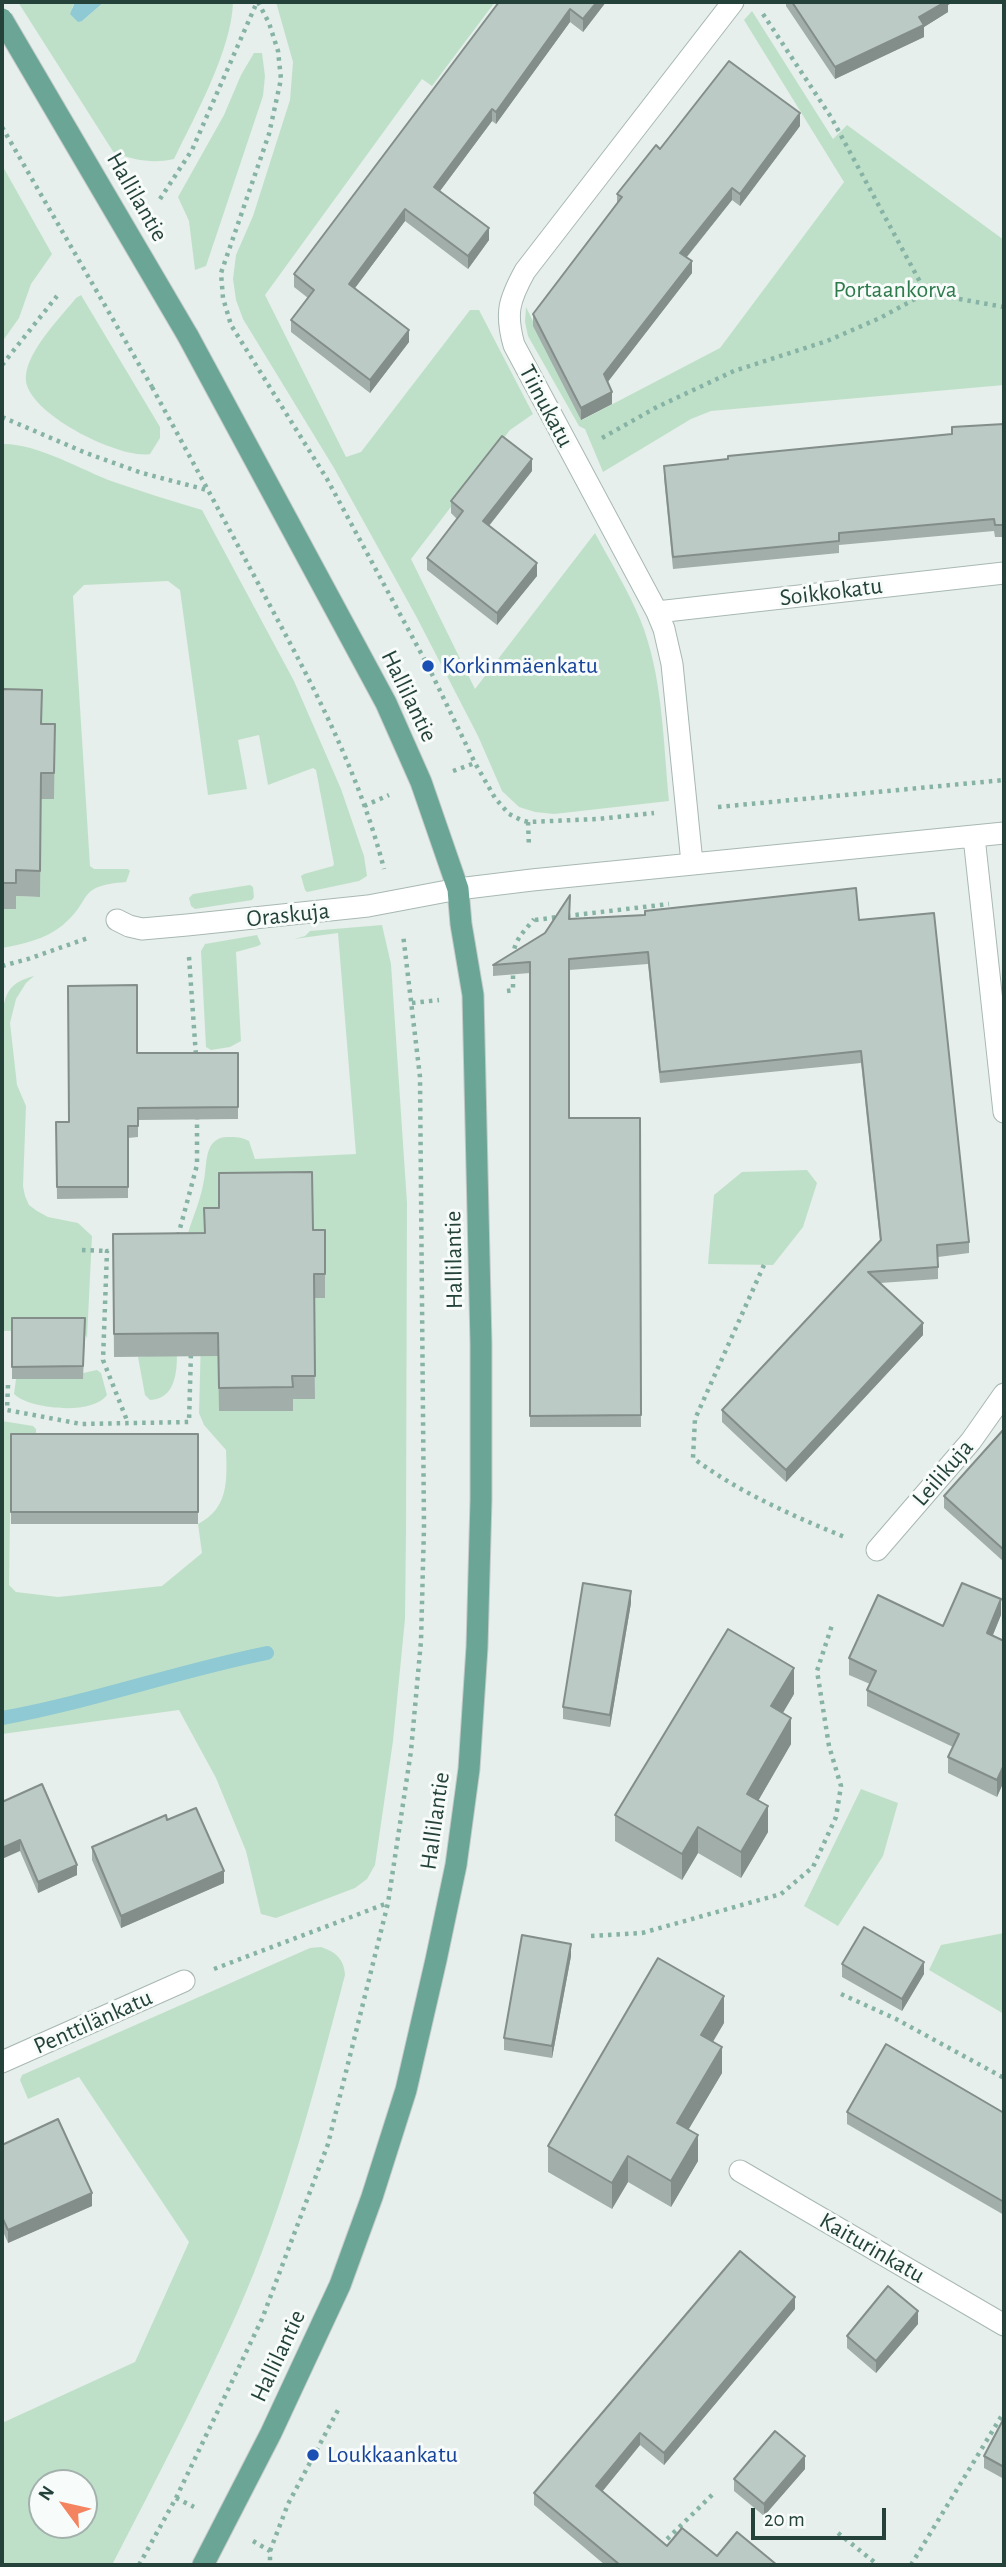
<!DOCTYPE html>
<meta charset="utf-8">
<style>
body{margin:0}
#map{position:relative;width:1006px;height:2567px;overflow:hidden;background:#e6efeb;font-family:"Alegreya Sans",sans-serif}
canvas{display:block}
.frame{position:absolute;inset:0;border:4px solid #24423a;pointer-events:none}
.north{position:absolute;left:28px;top:2469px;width:70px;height:70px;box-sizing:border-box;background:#f7fbf9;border:2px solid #a3b1ad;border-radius:50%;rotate:303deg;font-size:19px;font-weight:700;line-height:28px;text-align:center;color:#24423a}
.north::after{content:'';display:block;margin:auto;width:24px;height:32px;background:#f4845f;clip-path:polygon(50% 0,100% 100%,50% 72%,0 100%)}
.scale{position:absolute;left:751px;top:2508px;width:135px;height:32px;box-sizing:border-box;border:4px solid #24423a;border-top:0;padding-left:9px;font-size:21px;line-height:24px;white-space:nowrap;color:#24423a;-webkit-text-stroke:5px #f7fbf9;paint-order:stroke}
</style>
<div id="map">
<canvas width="1006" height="2567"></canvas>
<div class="frame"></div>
<div class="north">N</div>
<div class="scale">20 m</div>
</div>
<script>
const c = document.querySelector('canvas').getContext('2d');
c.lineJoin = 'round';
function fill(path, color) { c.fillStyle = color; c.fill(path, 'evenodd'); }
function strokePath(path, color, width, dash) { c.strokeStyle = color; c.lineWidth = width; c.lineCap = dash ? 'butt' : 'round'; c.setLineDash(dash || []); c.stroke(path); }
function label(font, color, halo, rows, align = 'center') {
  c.font = font + ' "Alegreya Sans",sans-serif'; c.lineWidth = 6; c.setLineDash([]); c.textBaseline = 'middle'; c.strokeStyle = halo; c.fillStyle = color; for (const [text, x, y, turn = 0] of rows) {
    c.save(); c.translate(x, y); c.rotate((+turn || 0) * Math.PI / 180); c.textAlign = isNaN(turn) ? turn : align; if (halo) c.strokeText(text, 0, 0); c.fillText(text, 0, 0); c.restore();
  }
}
fill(new Path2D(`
 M18,2H75L72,8L82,21L104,2H233C232,49 195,116 174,159C152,164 136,160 114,153Z
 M276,2H495L432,86L422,79L265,295L346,457L361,452L470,310H479L533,414L510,430L411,559L475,689L595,533C610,561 628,590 640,619C663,675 663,741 669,801L554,814L535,812L519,807L502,791L478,736L416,616L334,468L243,319L236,300L233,279L236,255L253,216L290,100L293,62Z
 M752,11L833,139L847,125L1004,240V385L711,411L691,419L603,472L585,429L579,426L528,336L525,322L526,307L582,420L720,348L844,182L744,20Z
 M254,53H262L265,76L263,96L206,266L195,270L189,221L178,197L224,115L241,75Z
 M2,165L52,254L31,284L19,318L2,342Z
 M81,295L160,427V438L150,454C121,460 20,411 26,375C29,349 60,318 76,298Z
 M2,444C37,443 81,470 114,482C143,492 172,501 202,510L294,681L341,789L364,856L367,876L359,881L307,892L305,890L301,876L304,874L333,866L334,864L316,770L313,768L268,785L259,735L238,740L247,789L208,795L180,590L168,581L84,585L73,596L90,866L94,869H128L130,871L126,882C75,886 94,899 63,925C46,939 23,944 2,948V909H16V896L39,897L41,799H54L2,715Z
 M250,885L253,887L254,897L252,900L195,909L191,906L189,898L193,894Z
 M382,925L391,964L407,1203L406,1532L405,1619L393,1741L375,1865L367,1879L355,1888L276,1918L261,1914L246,1851L216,1778L179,1710L2,1734V1421L33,1426L36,1429V1446L11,1447L9,1585L16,1592L58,1597L162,1586L202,1553L198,1524C229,1508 227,1480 226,1450L204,1425L199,1413L201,1336L292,1399H315L314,1298H325L219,1231L205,1260L188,1233C193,1217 200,1201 203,1185C208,1167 202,1137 228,1137C236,1137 242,1137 249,1141L255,1159L356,1154L338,933L294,939L305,936L310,931Z
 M257,935L261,944L258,946L236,952L241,1041L230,1047L211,1050L206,1047L201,951L205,944Z
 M34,976L26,983L16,999L10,1023L17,1085L26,1106L23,1186L25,1196L29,1205L37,1211L48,1217L78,1223L92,1236L87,1338L82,1330L4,1331L2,1392V1017C5,992 9,983 34,976Z
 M807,1170L817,1183L803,1227L773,1265L708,1264L714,1195L742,1172Z
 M177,1353C177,1373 175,1399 150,1400L145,1395L138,1357Z
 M97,1370L101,1373L107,1395C92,1416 29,1409 14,1394L16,1379L83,1378V1373Z
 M861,1789L898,1803L883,1856L838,1926L804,1906Z
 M1004,1933V2014L929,1970L941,1945Z
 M321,1947C336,1952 344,1959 345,1975C315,2089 285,2205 237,2313C198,2399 155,2482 112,2565H2V2423L135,2362L189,2242L79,2077L28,2099L20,2080L22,2075L310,1948ZM42,2483H84V2525H42Z`), '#bfe0c8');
fill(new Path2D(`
 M75,2H104L82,21L78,22L70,14Z`), '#8ec9d4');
strokePath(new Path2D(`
 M2,1718C91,1702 178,1671 267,1653`), '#8ec9d4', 14);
const minor = new Path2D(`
 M657,612L1004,573
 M974,837L1004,1112
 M692,863L672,664L664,629L657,612L514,345C505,313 509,300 525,271L733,2
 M117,920L129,926L142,929L187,925L368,906L458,889L532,880L1004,833
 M877,1550L971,1441L1004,1394
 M2,2062L184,1981
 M740,2171L1004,2325`);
const major = new Path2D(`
 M188,336L386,703L421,782L458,889L461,924L473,995L481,1344V1500L477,1647L469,1769L456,1865L436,1960L406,2090L372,2197L340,2285L271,2433L203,2565`);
strokePath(minor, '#a8b8b2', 23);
strokePath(major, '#c2cac8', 23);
strokePath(new Path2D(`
 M258,2L269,23L278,51L281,79L269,134L221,273L223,298L231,325L327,479L428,666L475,763
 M763,14L831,117L926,293L1004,307
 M160,199L192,150L257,2
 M2,365L57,296
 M152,387C191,459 230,530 268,602C314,687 360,775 384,869
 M2,417L86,453L142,473L207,490
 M602,438L657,407L734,371L827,341L880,318L926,293
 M453,771L475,763L495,798L509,814L521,820L528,822L598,819L654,813
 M364,806L389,795
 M718,807L1004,780
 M528,822L529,847
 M567,916L669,904
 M535,920L558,917
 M189,957L196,1056
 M513,957C514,939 525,931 534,919
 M2,966L28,959L88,938
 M507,991L513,990V970
 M412,1003L439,1000
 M178,1236L197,1165V1114
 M82,1250L107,1251
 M117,1251H107L103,1360L128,1423
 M764,1265L695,1419L693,1458C740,1493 793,1516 847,1538
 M8,1385L7,1410L81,1424L189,1422L191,1351
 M591,1936L642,1933L781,1894L813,1867L836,1817L841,1786L829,1746L817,1671L833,1622
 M214,1969L388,1903
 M841,1994L896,2019L1004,2078
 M176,2498L194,2507
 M838,2533L878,2565
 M253,2541L270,2551V2565
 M661,2545L713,2494
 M270,2551L288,2504L338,2410
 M139,2565L176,2498L262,2319L328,2144L388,1903L411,1751L421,1641L424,1527L420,1077L403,934
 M911,2565L1004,2412`), '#86b3a5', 4.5, [3.5, 5]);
strokePath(minor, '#fff', 21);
strokePath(major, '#6aa596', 21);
const majorBridge = new Path2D(`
 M2,19L188,336`);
strokePath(majorBridge, '#c2cac8', 23, []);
strokePath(new Path2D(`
 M2,127L152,387`), '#86b3a5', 4.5, [3.5, 5]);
strokePath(majorBridge, '#6aa596', 21);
fill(new Path2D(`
 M499,2H606L583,32L570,22L496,124L492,121L440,191L489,240L468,269L405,221L355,288L409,342L370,393L291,332V320L308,298L294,287V274Z
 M786,2H953L948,5V12L924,27V37L835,79L786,6Z
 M800,126L740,206L732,200L687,257L692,273L607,382L612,404L581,420L533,326V314L617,203V194L660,149Z
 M1004,424V537H995L994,531L839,545V553L673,569L664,478V466L952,434V427Z
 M532,471L489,526L537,576L497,625L427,570V558L457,519L451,513V501Z
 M2,689L42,724H55L54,799H41L40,897L16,896V909H2Z
 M570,919L859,920L969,1242V1253L938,1257V1279L880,1283L923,1335L786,1482L722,1422V1410L880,1241L861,1063L660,1083L648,964L569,970V1118H640L641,1427H530V973L493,976V965Z
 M137,1053H238V1119L138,1120V1137L128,1138V1198L57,1199L56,1122H69Z
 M325,1230V1298H314L315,1399H293V1411H219L218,1356L114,1357L113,1234Z
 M12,1318L85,1330L83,1379H12Z
 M1004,1429V1562L944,1508V1496Z
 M11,1434H198V1524H11Z
 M631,1603L610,1727L563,1719V1707Z
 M1001,1615L993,1635L1004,1641V1781L997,1797L948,1773V1757L953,1747L867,1706V1690L870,1684L849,1675V1658L943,1626Z
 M794,1694L783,1713L791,1744L758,1801L768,1832L741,1878L698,1853L682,1880L615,1841V1815Z
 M2,1802L77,1875L38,1893L20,1851Z
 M167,1820L224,1883L121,1928L92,1860V1847Z
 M571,1956L552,2058L504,2050V2038Z
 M842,1964L924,1974L902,2011L842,1977Z
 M724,2023L713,2042L722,2073L688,2130L698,2161L671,2207L628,2182L612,2209L548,2172V2146Z
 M847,2112L1004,2113V2215L847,2124Z
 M2,2145L92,2206L8,2243L2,2229Z
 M795,2309L664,2465L640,2445L602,2492L667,2546L717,2556L777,2565H605L534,2505V2493Z
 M918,2324L876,2373L847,2348V2336Z
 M1004,2418V2479L984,2468V2456Z
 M805,2469L764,2516L734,2491V2479Z`), '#a1aea9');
fill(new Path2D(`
 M597,2H606L583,32V19Z
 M945,2H953L948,5V12L924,27V37L835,79V67Z
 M570,9V22L496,124V112Z
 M492,109V121L434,199V187Z
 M800,113V126L740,206V194Z
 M732,188V200L680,265V253Z
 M405,209V221L349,296V284Z
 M489,228V240L468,269V256Z
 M692,261V273L604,387V374Z
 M409,330V342L370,393V380Z
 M612,392V404L581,420V408Z
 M532,459V471L483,533V521Z
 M537,563V576L497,625V613Z
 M923,1323V1335L786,1482V1470Z
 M631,1591V1603L610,1727V1715Z
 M1001,1599V1615L987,1649V1633Z
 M794,1668V1694L771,1732V1706Z
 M791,1718V1744L747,1820V1794Z
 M1004,1765V1781L997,1797V1780Z
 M768,1806V1832L741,1878V1852Z
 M698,1827V1853L682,1880V1854Z
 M20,1840V1851L2,1859V1848Z
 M77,1865V1875L38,1893V1882Z
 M224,1871V1883L121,1928V1916Z
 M571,1944V1956L552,2058V2046Z
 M924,1962V1974L902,2011V1999Z
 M724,1996V2023L701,2061V2035Z
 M722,2047V2073L677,2149V2123Z
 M698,2135V2161L671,2207V2181Z
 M628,2156V2182L612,2209V2183Z
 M92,2193V2206L8,2243V2230Z
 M795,2297V2309L664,2465V2453Z
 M918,2311V2324L876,2373V2361Z
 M640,2433V2445L596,2499V2486Z
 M805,2456V2469L764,2516V2504Z`), '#838d89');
const building = new Path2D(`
 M499,2H597L583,19L570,9L496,112L492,109L434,187L489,228L468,256L405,209L349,284L409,330L370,380L291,320L314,290L294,274Z
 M792,2H945L919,17L924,25L835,67Z
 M729,61L800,113L740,194L732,188L680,253L692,261L604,374L612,392L581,408L533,314L622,197L617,194L656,145L660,149Z
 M1004,424V525H995L994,519L839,533V541L673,557L664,466L728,459V456L952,434V427Z
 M502,436L532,459L483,521L537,563L497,613L427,558L463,511L451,501Z
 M2,689L42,690L41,724H55L54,773H41L40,871L16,870V883H2Z
 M856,888L859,920L934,913L969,1242L937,1245L938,1267L868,1272L923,1323L786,1470L722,1410L881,1240L861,1051L660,1072L648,952L569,959V1118H640L641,1415L530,1416V962L493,965L545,933L570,895L569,919L645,915V911Z
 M137,985V1053H238V1107L138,1108V1126H128V1187H57L56,1122H69L68,986Z
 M312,1172L313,1230H325V1274H314L315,1376H292L293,1387L219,1388L218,1333L114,1334L113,1234L205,1233L204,1208H219V1173Z
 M12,1318H85L83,1366L12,1367Z
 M1004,1429V1550L944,1496Z
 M11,1434H198V1512H11Z
 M583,1583L631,1591L610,1715L563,1707Z
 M962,1583L1001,1599L987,1633L1004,1641V1765L997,1780L948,1757L959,1734L867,1690L876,1671L849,1658L878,1595L943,1626Z
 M728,1629L794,1668L771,1706L791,1718L747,1794L768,1806L741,1852L698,1827L682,1854L615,1815Z
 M42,1784L77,1865L38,1882L20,1840L2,1848V1802Z
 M196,1808L224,1871L121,1916L92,1847L166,1815L167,1820Z
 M864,1927L924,1962L902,1999L842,1964Z
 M522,1935L571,1944L552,2046L504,2038Z
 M658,1958L724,1996L701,2035L722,2047L677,2123L698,2135L671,2181L628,2156L612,2183L548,2146Z
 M886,2044L1004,2113V2202L847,2112Z
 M58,2119L92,2193L8,2230L2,2217V2145Z
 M740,2251L795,2297L664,2453L640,2433L596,2486L667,2546L682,2528L717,2556L737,2532L777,2565H620L534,2493Z
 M888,2286L918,2311L876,2361L847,2336Z
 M1004,2418V2467L984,2456Z
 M775,2431L805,2456L764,2504L734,2479Z`);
fill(building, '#bbcac4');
strokePath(building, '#838d89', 2);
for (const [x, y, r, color] of [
 [428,666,7,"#1a4fb4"],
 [313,2455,7,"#1a4fb4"]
]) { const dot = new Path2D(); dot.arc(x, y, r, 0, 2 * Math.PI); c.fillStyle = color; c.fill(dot); strokePath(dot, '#f7fbf9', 2.5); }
label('24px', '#24423a', '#f7fbf9', [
 ["Hallilantie",137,197,60],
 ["Tiinukatu",546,406,62],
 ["Soikkokatu",831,592,-7],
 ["Hallilantie",409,696,64],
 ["Oraskuja",288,915,-6],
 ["Hallilantie",454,1260,-91],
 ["Leilikuja",943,1473,-49],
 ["Hallilantie",435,1821,-82],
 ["Penttilänkatu",93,2022,-24],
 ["Kaiturinkatu",872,2248,30],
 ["Hallilantie",278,2356,-65]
]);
label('24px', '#2d7a4b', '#f7fbf9', [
 ["Portaankorva",895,290]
]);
label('24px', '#164399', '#f7fbf9', [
 ["Korkinmäenkatu",442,666],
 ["Loukkaankatu",327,2455]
], 'left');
</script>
